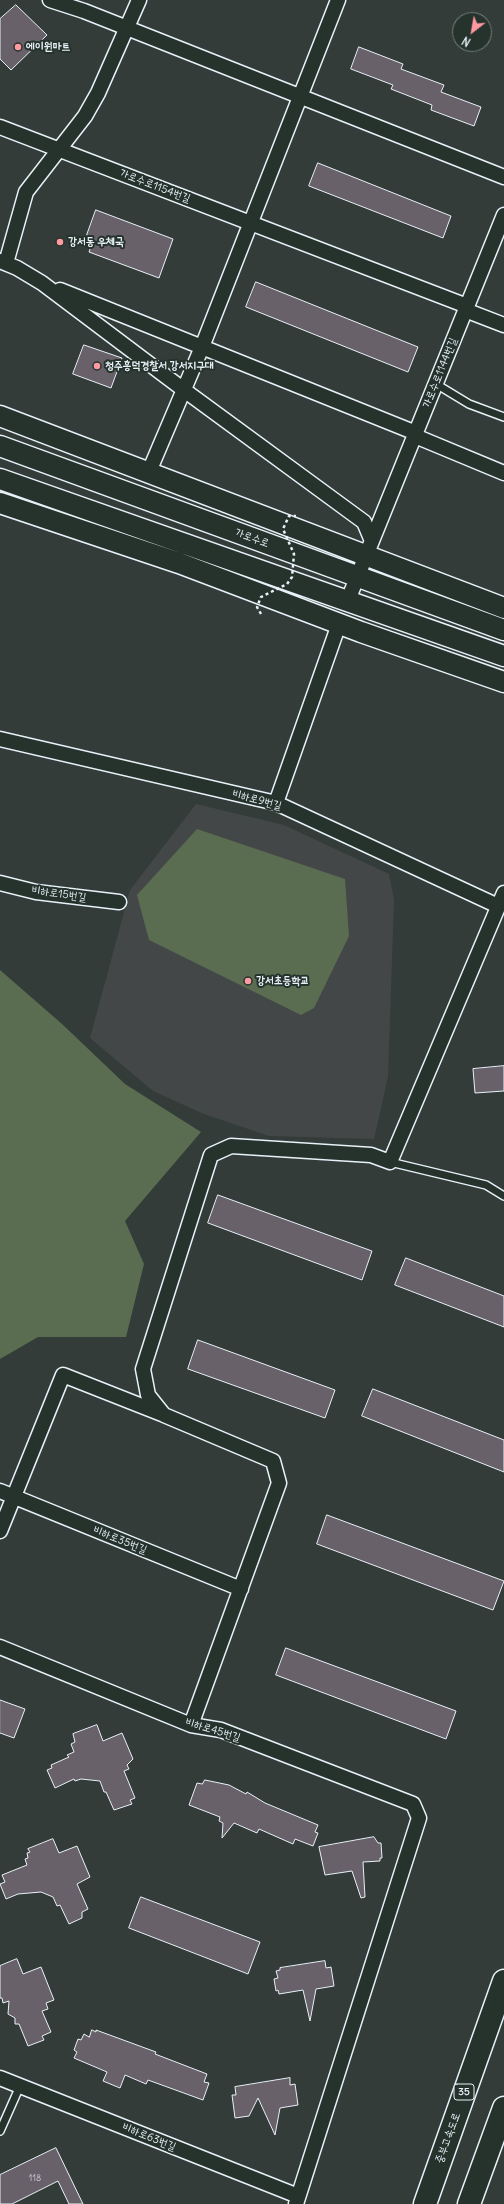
<!DOCTYPE html>
<meta charset="utf-8">
<style>
body{margin:0}
#map{position:relative;width:504px;height:2204px;overflow:hidden;background:#333c39;font-family:Delius,sans-serif}
canvas{display:block}
.north{position:absolute;left:452px;top:12px;width:40px;height:40px;box-sizing:border-box;background:#26332d;border:1px solid #747f7e;border-radius:50%;rotate:211deg;font-size:11px;font-weight:700;line-height:16px;text-align:center;color:#e8f1f8}
.north::after{content:'';display:block;margin:auto;width:14px;height:18px;background:#ff9aa2;clip-path:polygon(50% 0,100% 100%,50% 72%,0 100%)}
</style>
<div id="map">
<canvas width="504" height="2204"></canvas>
<div class="north">N</div>
</div>
<script>
const c = document.querySelector('canvas').getContext('2d');
c.lineJoin = 'round';
function fill(path, color) { c.fillStyle = color; c.fill(path, 'evenodd'); }
function strokePath(path, color, width, dash) { c.strokeStyle = color; c.lineWidth = width; c.lineCap = dash ? 'butt' : 'round'; c.setLineDash(dash || []); c.stroke(path); }
function label(font, color, halo, rows, align = 'center') {
  c.font = font + ' Delius,"Poor Story",sans-serif'; c.lineWidth = 4; c.setLineDash([]); c.textBaseline = 'middle'; c.strokeStyle = halo; c.fillStyle = color; for (const [text, x, y, turn = 0] of rows) {
    c.save(); c.translate(x, y); c.rotate((+turn || 0) * Math.PI / 180); c.textAlign = isNaN(turn) ? turn : align; if (halo) c.strokeText(text, 0, 0); c.fillText(text, 0, 0); c.restore();
  }
}
fill(new Path2D(`
 M196,804L284,825L389,874L394,900L388,1077L374,1139L269,1136L204,1114L153,1091L90,1038L130,890Z`), '#434748');
fill(new Path2D(`
 M197,829L345,879L349,936L314,1008L301,1015L149,940L137,895Z
 M0,970L62,1024L125,1084L201,1132L125,1221L144,1264L126,1337H38L0,1359Z`), '#5a6d50');
const building = new Path2D(`
 M16,5L47,35L11,70L0,59V19Z
 M359,47L403,64L401,69L444,85L441,92L481,107L474,126L431,110L432,105L391,89L393,85L351,69Z
 M318,163L451,216L443,238L309,186Z
 M96,210L173,239L159,278L89,252L94,238L87,235Z
 M256,282L418,347L408,372L246,307Z
 M84,345L122,358L111,388L73,374Z
 M504,1066V1091L475,1093L473,1069Z
 M218,1195L372,1251L362,1280L208,1223Z
 M406,1258L504,1296V1327L395,1285Z
 M198,1340L335,1390L325,1418L188,1369Z
 M373,1389L504,1440V1472L362,1416Z
 M327,1515L504,1581L493,1610L317,1544Z
 M286,1648L456,1711L446,1739L276,1675Z
 M0,1700L25,1709L14,1738L0,1733Z
 M97,1725L103,1741L122,1733L133,1759L127,1765L129,1769L124,1771L135,1798L130,1800L132,1804L114,1810L106,1792H104L100,1781L81,1779L75,1781L74,1779L55,1788L47,1770L52,1768L51,1765L69,1757L67,1755L74,1752L71,1744L75,1742L73,1734Z
 M205,1780L229,1785L246,1794L247,1792L265,1803L318,1825L315,1832L318,1833L313,1846L295,1839L293,1844L259,1829L257,1833L234,1823L222,1838L223,1823L219,1821L220,1817L189,1805L197,1783L202,1784Z
 M374,1837L378,1843H381L382,1858H380V1861L363,1862L365,1897L361,1898L352,1871L325,1875L319,1847Z
 M53,1839L59,1853L77,1846L90,1877L77,1884L88,1909L82,1912V1918L69,1924L60,1905L57,1906L53,1897L41,1892L18,1894L6,1899L0,1884L5,1882L2,1875L27,1865L25,1859L28,1858L27,1853L30,1852L28,1849Z
 M141,1897L260,1942L248,1974L129,1928Z
 M17,1959L23,1974L41,1967L54,2000L46,2003L48,2009L42,2011L51,2032L42,2036L44,2040L28,2046L19,2024H15V2018L8,2014L9,2001L3,2003L2,1998H0V1966Z
 M325,1961L326,1968L331,1967L334,1986L316,1989L310,2021L303,1990L279,1994L278,1990L276,1991L274,1979L278,1978L276,1971L280,1970V1968Z
 M92,2030L96,2032V2030L156,2052L155,2054L207,2074L204,2082L209,2083L203,2100L148,2080L146,2084L125,2075L120,2088L103,2081L107,2072L74,2058L77,2052L74,2050L78,2039L81,2040L84,2034L89,2037Z
 M290,2078V2085L295,2084L298,2105L280,2108L275,2135L258,2098L249,2116L235,2118L232,2095H236L235,2087Z
 M56,2148L83,2204H69L58,2181L12,2204H0V2175Z`);
fill(building, '#68616a');
strokePath(building, '#e8f1f8', 1);
const service = new Path2D(`
 M436,384L469,404L504,417
 M390,1162L486,1185L504,1196
 M0,2131L20,2086`);
const minor = new Path2D(`
 M50,0L84,11L504,177
 M0,127L467,306
 M0,261L17,268L42,283L184,390L364,522L372,541
 M6,263L26,192L85,116L98,93L139,0
 M60,290L416,433
 M465,310L504,325
 M415,436L504,473
 M148,474L202,347L338,0
 M348,600L504,215
 M0,739L276,803L498,906
 M276,803L339,624
 M0,883L36,892L119,902
 M0,1491L241,1589
 M0,1531L63,1375L162,1414
 M0,1647L191,1725L221,1730L413,1804L419,1818L296,2204
 M191,1725L279,1483L273,1461L164,1415L148,1395L143,1369L211,1155L231,1146L371,1155L390,1162L504,893
 M0,2078L298,2196`);
const secondary = new Path2D(`
 M0,416L504,608
 M0,446L504,630
 M0,479L504,656
 M0,503L179,563L361,632L504,682`);
const motorway = new Path2D(`
 M425,2204L504,1981
 M469,2204L504,2108`);
strokePath(service, '#e8f1f8', 10);
strokePath(minor, '#e8f1f8', 17);
strokePath(secondary, '#e8f1f8', 23);
strokePath(motorway, '#e8f1f8', 25);
strokePath(service, '#26332d', 7);
strokePath(minor, '#26332d', 14);
strokePath(secondary, '#26332d', 20);
strokePath(motorway, '#26332d', 22);
strokePath(new Path2D(`
 M261,614L257,607L261,597L287,584L292,577L294,554L283,529L289,516H296`), '#e8f1f8', 2.5, [3, 3]);
for (const [x, y, r, color] of [
 [18,47,4,"#ff9aa2"],
 [60,242,4,"#ff9aa2"],
 [97,366,4,"#ff9aa2"],
 [248,981,4,"#ff9aa2"]
]) { const dot = new Path2D(); dot.arc(x, y, r, 0, 2 * Math.PI); c.fillStyle = color; c.fill(dot); strokePath(dot, '#26332d', 1.5); }
label('9px', '#c8cdd4', null, [
 ["118",35,2178]
]);
for (const [x, y, w] of [
 [464,2092,20]
]) { const box = new Path2D(); box.roundRect(x - w / 2, y - 8, w, 16, 3); c.fillStyle = '#26332d'; c.fill(box); strokePath(box, '#e8f1f8', 1); }
label('bold 10px', '#e8f1f8', null, [
 ["35",464,2092]
]);
label('bold 11px', '#e8f1f8', '#26332d', [
 ["에이원마트",26,47],
 ["강서동 우체국",68,242],
 ["청주흥덕경찰서 강서지구대",105,366],
 ["강서초등학교",256,981]
], 'left');
label('11px', '#e8f1f8', '#26332d', [
 ["가로수로1154번길",155,186,21],
 ["가로수로1144번길",440,373,-68],
 ["가로수로",252,538,20],
 ["비하로9번길",257,800,15],
 ["비하로15번길",59,894,8],
 ["비하로35번길",120,1540,22],
 ["비하로45번길",213,1730,17],
 ["비하로63번길",149,2137,22],
 ["중부고속도로",448,2138,-70]
]);
</script>
